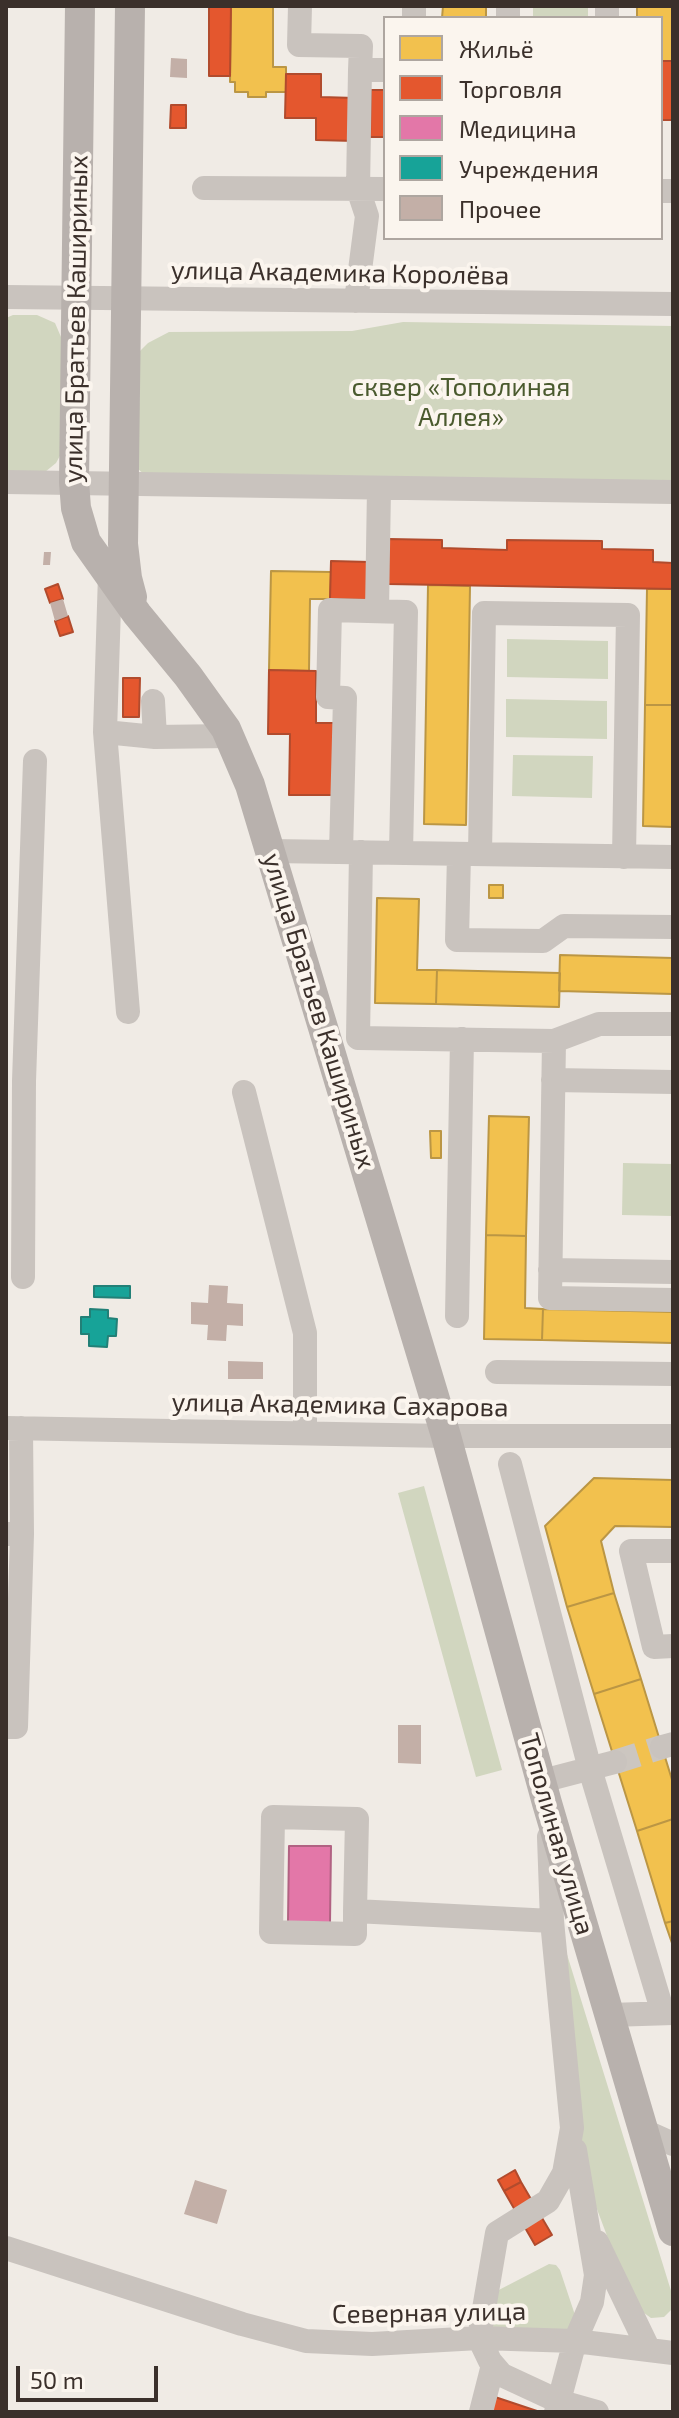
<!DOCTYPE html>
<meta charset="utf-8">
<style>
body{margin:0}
#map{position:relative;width:679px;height:2418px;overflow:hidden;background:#f0ebe5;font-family:"Exo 2",sans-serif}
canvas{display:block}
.frame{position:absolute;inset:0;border:8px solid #3b302b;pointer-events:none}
.legend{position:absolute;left:383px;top:16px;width:280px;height:224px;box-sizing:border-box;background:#fbf5ee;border:2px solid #aea6a0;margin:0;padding:10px 14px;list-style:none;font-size:24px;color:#3b302b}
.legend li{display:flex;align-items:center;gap:16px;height:40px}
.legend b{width:40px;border:2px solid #aea6a0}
.scale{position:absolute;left:16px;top:2366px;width:142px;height:36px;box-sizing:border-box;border:4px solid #3b302b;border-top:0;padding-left:10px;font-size:24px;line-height:28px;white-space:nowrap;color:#3b302b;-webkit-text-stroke:6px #fbf5ee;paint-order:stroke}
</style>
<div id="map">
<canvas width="679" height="2418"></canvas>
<div class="frame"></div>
<ul class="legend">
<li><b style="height:22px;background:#f2c14e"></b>Жильё</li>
<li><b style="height:22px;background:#e4572e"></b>Торговля</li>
<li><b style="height:22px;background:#e377a8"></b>Медицина</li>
<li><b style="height:22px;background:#17a398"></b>Учреждения</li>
<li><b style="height:22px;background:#c3afa7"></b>Прочее</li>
</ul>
<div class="scale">50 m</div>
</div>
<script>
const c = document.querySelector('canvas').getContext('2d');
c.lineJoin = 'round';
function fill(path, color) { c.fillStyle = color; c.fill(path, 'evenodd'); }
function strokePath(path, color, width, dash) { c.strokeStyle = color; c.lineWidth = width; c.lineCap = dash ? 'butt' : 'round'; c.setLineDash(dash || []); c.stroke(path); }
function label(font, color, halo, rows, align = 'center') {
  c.font = font + ' "Exo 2",sans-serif'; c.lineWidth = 8; c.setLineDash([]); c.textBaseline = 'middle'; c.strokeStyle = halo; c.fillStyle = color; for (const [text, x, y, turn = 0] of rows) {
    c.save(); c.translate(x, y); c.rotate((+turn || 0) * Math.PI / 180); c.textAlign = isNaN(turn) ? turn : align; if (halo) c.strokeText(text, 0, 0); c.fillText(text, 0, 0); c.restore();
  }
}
fill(new Path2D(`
 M533,6H588V18L533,17Z
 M13,315H37L55,323L64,344L62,452L56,463L45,472H6V318Z
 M403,322L673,326V484L145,475L138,469L140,351L148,343L169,332L352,331Z
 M507,639L608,641V679L507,677Z
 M506,699L607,701V739L506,737Z
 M513,755L593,756L592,798L512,796Z
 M623,1163L673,1164V1216L622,1215Z
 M424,1486L502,1770L476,1777L398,1493Z
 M561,1935L672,2294L671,2310L664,2317L651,2318L633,2305L577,2156Z
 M549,2264L556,2265L560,2270L579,2327L573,2335L494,2329L488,2313L493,2293Z`), '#d1d6bf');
const homes = new Path2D(`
 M231,6H273V67H286V92H266V97H248V92H235V82H230Z
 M443,6H486V18H442Z
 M637,6H673V61H661V18H637Z
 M271,571L331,572L330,599H310L309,671L269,670Z
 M428,585L470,586L466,825L424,824Z
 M647,589H673V705H645Z
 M645,705H673V827L643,826Z
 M489,885H503V898H489Z
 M377,898L419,899L417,970H437L436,1004L375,1003Z
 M560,955L673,958V994L559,991Z
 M437,970L560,973L559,1007L436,1004Z
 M489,1116L529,1117L526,1236L486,1235Z
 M430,1131H441V1158H431Z
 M486,1235L526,1236L525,1308L543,1309L542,1340L484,1339Z
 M543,1309L673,1312V1343L542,1340Z
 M594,1478L673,1480V1527L615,1526L601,1541L614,1593L567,1607L545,1526Z
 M614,1593L641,1679L594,1694L567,1607Z
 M641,1679L673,1783V1819L637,1831L594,1694Z
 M673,1819V1921L665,1923L637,1831Z
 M673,1921V1946L665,1923Z`);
fill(homes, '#f2c14e');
strokePath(homes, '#bb9644', 2);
const shops = new Path2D(`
 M209,6H231L230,76H209Z
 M661,61H673V120H661Z
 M286,74H321V97L355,98V141L316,140V118H285Z
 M371,90H385V137H370Z
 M171,105H186V128H170Z
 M389,539L442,540V548L507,550V540L602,541V549L653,550V562L673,563V589L388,584Z
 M331,561L370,562V600L330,599Z
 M58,584L63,599L50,603L45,589Z
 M68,616L73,632L60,636L55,621Z
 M269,670L316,671V723H340L339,795H289L290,734H268Z
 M123,678H140L139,717H123Z
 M515,2170L521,2182L504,2191L498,2180Z
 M521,2182L552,2235L535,2245L504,2191Z
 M492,2396L540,2412H486Z`);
fill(shops, '#e4572e');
strokePath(shops, '#b14b2d', 2);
const health = new Path2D(`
 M289,1846H331L330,1923L288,1922Z`);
fill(health, '#e377a8');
strokePath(health, '#b16282', 2);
const public = new Path2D(`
 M94,1286H130V1298L94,1297Z
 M90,1309L108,1310V1318L117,1319L116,1336H108L107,1347L89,1346V1334H81V1317H90Z`);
fill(public, '#17a398');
strokePath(public, '#228077', 2);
fill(new Path2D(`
 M171,58L187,59V78L170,77Z
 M44,552H51L50,565H43Z
 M63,599L68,616L55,621L50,603Z
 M209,1285L228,1286L227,1303L243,1304V1326L227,1325L226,1341L207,1340L208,1325L191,1324V1302L208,1303Z
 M228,1361L263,1362V1379H228Z
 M398,1725H421V1764L398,1763Z
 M195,2180L227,2190L217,2224L184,2214Z`), '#c3afa7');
strokePath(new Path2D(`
 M615,1762L662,1747`), '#ccc6c0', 24, [24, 12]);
strokePath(new Path2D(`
 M300,6L299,45L361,46L360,70H385
 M414,18V6
 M508,18V6
 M607,18V6
 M204,188L385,189
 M661,191H673
 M6,297L673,304
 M356,301L367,216L358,189L360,70
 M6,482L673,492
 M110,575L105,732L128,1012
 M377,611L379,488
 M153,701L155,737
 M105,732L155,737L229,736
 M271,851L673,857
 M341,852L345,698L328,697L330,610L406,612L401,853
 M361,852L358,1038L554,1041L599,1024H673
 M459,854L457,940L543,941L564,926L673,927
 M480,854L484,613L628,615L624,857
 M554,1041L550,1298L673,1300
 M553,1080L673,1082
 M244,1092L305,1333V1433
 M550,1270L673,1272
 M23,1277L24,1081L35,761
 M457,1316L462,1039
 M497,1372L673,1374
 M6,1428L446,1436H673
 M510,1464L590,1769L663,2013
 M8,1534H22L21,1428
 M673,1551H631L654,1647L673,1646
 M6,1727H16L22,1534
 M662,1747L673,1744
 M542,1781L615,1762
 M549,1837L552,1921L572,2128L564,2173L548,2201L497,2233L479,2338L490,2361L502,2375L558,2401L597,2412
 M355,1911V1934L271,1932L273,1817L357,1819L355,1911L552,1921
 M610,2015L673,2013
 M644,2131L673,2144
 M597,2242L649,2350
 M6,2248L242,2324L306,2341L372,2344L479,2338L575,2341L673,2353
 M481,2412L493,2365
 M556,2412L575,2341L592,2302L596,2275L575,2150`), '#c9c3be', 24);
strokePath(new Path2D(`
 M80,6L74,482L76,508L86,542L137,614L188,676L226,729L250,785L446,1436L547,1803L673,2231
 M130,6L123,544L127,578L132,597`), '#b8b1ad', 30);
label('26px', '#3b302b', '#fbf5ee', [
 ["улица Академика Королёва",340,273,1],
 ["улица Братьев Кашириных",76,319,-89],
 ["улица Братьев Кашириных",319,1011,73],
 ["улица Академика Сахарова",340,1405,1],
 ["Тополиная улица",557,1834,74],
 ["Северная улица",429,2313,-1]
]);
label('26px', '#4a5a2e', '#fbf5ee', [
 ["сквер «Тополиная",461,387],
 ["Аллея»",461,417]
]);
</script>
